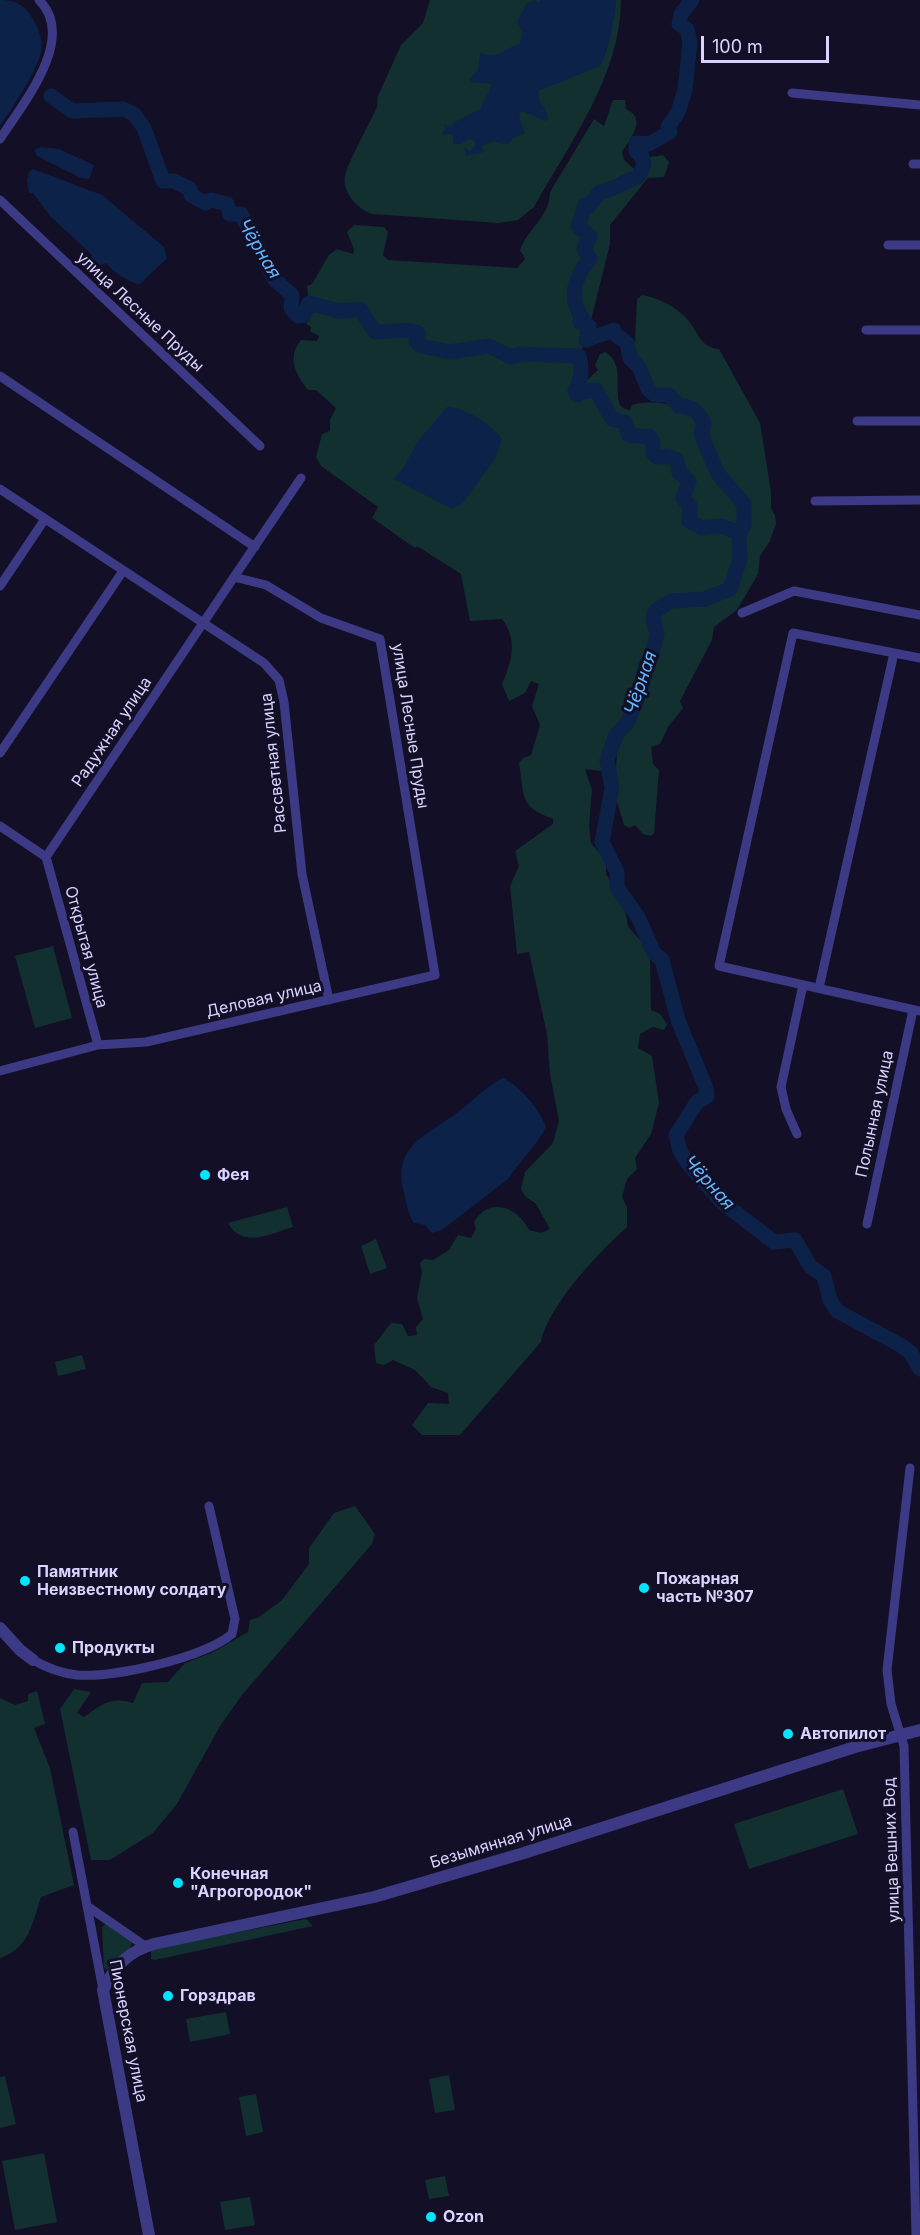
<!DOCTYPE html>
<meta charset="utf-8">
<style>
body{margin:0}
#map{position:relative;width:920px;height:2235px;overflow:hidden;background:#130f26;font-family:Inter,sans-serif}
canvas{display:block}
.scale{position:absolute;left:701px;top:36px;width:128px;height:27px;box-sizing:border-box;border:3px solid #d9d4ff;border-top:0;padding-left:8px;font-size:18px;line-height:21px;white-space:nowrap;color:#d9d4ff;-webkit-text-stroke:4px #130f26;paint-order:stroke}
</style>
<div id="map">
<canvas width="920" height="2235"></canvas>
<div class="scale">100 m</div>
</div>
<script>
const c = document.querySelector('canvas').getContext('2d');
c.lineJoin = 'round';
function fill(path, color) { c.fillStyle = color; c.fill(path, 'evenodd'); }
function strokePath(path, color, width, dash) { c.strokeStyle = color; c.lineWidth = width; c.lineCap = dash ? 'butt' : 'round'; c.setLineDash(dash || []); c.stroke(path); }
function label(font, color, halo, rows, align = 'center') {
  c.font = font + ' Inter,sans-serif'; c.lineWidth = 6; c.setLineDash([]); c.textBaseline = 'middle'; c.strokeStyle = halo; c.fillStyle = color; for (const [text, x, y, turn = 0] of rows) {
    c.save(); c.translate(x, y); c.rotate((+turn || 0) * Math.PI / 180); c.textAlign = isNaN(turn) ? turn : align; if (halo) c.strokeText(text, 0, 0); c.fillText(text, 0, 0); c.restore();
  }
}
fill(new Path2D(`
 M430,0H621C621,75 569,144 534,207L518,220L498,223L373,214C358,210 342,193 345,176C347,164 371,121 377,107L378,96L401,45L423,23Z
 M613,100H625L626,109C648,119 630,139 622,152L624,160L634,169L644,165L649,157L663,155L669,162L664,177L648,178L610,225V244L586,340L579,356C582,367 582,380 575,391L578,395L585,382L598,370L595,365L600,354L605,352C631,367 605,408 630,410L632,405C647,400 664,404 678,405L669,395H655L648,389L639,367L628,354L635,341L637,299L642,295C659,298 675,306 687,319C699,332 699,347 719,349L760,423L771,492V508L775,515L776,524L770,541L760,556L758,574L737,610L714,627L712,640L680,701L683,708L668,727L660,744L651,747L653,764L659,770L654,833L651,836L643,834L635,825L630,828L624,825L614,792L617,754L610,746H604L601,771L585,769L592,790L589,826L591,843L606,861V874L625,908L628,927L643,943L650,959L651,1010L660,1014L667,1024L664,1030L653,1027L640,1034L638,1048L652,1056L659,1103L651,1134L635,1158L637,1169L627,1179L622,1197L627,1207V1227C599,1252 548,1306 541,1342L460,1435H422L412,1425L428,1403L449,1404L448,1393L431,1387L415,1370L393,1360L384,1365L376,1363L374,1345L391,1323L402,1324L408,1336L417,1335L416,1327L423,1319L417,1298L422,1272L420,1263L424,1259L433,1260L449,1250L458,1235L471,1238L476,1229L474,1222C489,1197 517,1206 529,1230L541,1233L550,1229L536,1204L525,1196L521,1189L525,1172L553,1143L559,1121L550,1074L547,1034L529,952L517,954L510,886L519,866L515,851L553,824V819C518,806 525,797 519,763L523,758L531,755L540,725L532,706L539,684L531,681L525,693L509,701L502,684C512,661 518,640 502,619L470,621L461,574L417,546L415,548L372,518L378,507L321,466L316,457L322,434L330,431V420L336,408L316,390H308C295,374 287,357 301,340L317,341L319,336L310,331L311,327L306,324L310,317L307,286L312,284L329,255L337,249L353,254L354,249L347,232L354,225L384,227L388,232L383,255L388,260L517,268L525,259L520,250C528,228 550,217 550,192L594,119L604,126Z
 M53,946L72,1018L35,1028L15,956Z
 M287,1207L293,1227C270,1234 243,1249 228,1223Z
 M376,1239L387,1268L370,1274L361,1246Z
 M82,1355L86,1369L58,1376L55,1362Z
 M355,1506L375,1534L372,1544L242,1695L220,1726L177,1804L153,1833L110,1860H91L60,1709L74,1689L91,1692L77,1713L84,1717C101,1705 111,1696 133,1703L142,1683L168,1682L185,1663L211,1653L248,1632L250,1620L259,1617L282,1600L309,1564V1548L334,1513Z
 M37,1691L45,1724L34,1728L50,1768L74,1885L41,1897C32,1924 29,1948 0,1958V1698L15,1705L28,1701V1694Z
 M843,1789L858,1834L749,1869L734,1824Z
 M306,1919L313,1926L155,1960L151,1959V1949Z
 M107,1923L132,1943L130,1948L108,1970L104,1968L102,1927Z
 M226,2012L230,2034L190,2042L186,2019Z
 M449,2075L455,2110L435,2113L429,2079Z
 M5,2076L16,2124L0,2128V2077Z
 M256,2094L263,2132L246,2136L239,2097Z
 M44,2153L57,2222L15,2230L2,2161Z
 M445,2176L449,2196L429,2199L425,2180Z
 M250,2197L255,2225L225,2230L220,2202Z`), '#12302f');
fill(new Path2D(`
 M0,0C14,0 24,4 31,16C38,27 43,38 41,52C37,71 12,109 0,126Z
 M536,0L538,3L541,0H616C616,13 607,58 600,66L538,91L540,103L545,108L548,118L546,121C536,119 530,113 521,111L519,117L525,133L513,138L508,144C495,146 499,136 482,146L484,152L466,156L464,147L470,151L476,145L475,141L469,139L461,144H453V135L442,134L445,128L444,124L452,127L453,123L480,109L492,84L472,82L469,79L478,70L480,53L494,56L520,43L522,32L517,22L526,4Z
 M41,147L59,149L94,165L89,179L81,178L37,156L34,150Z
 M33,169L102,195L164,247L167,258L140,284C132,284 109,270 107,263L98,266L91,258L92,255L50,216L33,193H29L27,181L29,172Z
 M447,407C465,407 492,425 502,439L495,459L463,503L452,509L394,479L404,467L418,441Z
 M503,1078C520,1086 540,1110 546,1127C536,1147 520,1161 508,1179L442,1230L432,1233L425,1225L414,1223C408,1214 406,1203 404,1192C391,1146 428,1135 458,1112C473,1101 487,1085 503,1078Z`), '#0c2248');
strokePath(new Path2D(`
 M51,96L72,111L123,109L134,114L144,128L163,181H174L190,189L191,195L205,203L211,200L227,204L230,214H241L275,280L292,295L291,308L298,316L304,315L309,303L339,311L360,309L375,332C390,333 403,327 418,333L416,341L421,346L450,352L489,346L511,357L521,354L579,356C582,367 582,380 575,390L577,395L581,392L596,390L612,419L625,422L629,435L650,437L653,442V453L657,457L667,456L677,460L679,472L689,481L683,498L690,506L689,521L702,528L721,526L739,533L740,559L730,589L705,599L671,601L655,611L653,619L657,633L652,656L645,666L642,686L628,722L616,735L607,760L612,788L602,842L617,872V887L638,917L654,953L662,960L678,1020L706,1088L707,1096L697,1102L676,1135L680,1151L687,1162L722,1202L774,1242L795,1240L810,1266L824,1276L830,1300L837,1311L902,1346L911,1353L920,1369
 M586,340L589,326L580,322L583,319C568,298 574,277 590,259L584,249L590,236L578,227L585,205L589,206L600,192C613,191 624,181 638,177L644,165L642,157L636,151V143L649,144L670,132L668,127L678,112L685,90L690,42L687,29L679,24L681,14L692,0
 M586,340L614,330L615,334L627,343L630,358L639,367L648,389L655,395H669L679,406C693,406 698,411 704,424L701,434L718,474L744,504V525L739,533`), '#0c2248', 15);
strokePath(new Path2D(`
 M792,93L920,105
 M0,139C22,105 78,38 39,0
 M913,164H920
 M0,200L260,446
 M888,245H920
 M866,330H920
 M0,376L255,547
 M857,421H920
 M0,489L264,663L279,680L284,702L302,874L329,1000
 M815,501L920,500
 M0,586L45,519
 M742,613L794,591L920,615
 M920,658L793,633L719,966L920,1011
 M0,753L123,571
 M0,826L46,857
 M46,857L234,577
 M46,857L98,1045
 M819,988L894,653
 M0,1071L98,1045L146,1042L435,975L380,639L321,618L266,585L234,577L301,478
 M797,1134L786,1109L781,1087L803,985
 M867,1224L913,1010
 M910,1468L887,1670L891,1704L904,1746L916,2235
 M33,1660C47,1668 60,1673 77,1675C114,1678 203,1658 232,1634L235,1619L209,1506
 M73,1832L103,1990
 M87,1906L145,1946`), '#3d3a85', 9);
strokePath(new Path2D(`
 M0,1628L20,1650L33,1660
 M149,2235L103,1990C115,1966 128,1951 154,1944L374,1897L524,1853L855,1747L920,1730`), '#3d3a85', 12);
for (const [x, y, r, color] of [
 [205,1175,6,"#00e5ff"],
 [25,1581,6,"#00e5ff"],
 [644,1588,6,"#00e5ff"],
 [60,1648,6,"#00e5ff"],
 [788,1734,6,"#00e5ff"],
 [178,1883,6,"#00e5ff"],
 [168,1996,6,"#00e5ff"],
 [431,2217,6,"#00e5ff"]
]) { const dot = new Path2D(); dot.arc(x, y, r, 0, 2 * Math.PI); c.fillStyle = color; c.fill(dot); strokePath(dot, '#130f26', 2); }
label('16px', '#d9d4ff', '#130f26', [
 ["улица Лесные Пруды",140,312,43],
 ["улица Лесные Пруды",410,726,81],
 ["Радужная улица",112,732,-56],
 ["Рассветная улица",274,763,-96],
 ["Открытая улица",86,947,75],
 ["Деловая улица",264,999,-13],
 ["Полынная улица",875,1114,-78],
 ["Безымянная улица",501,1842,-17],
 ["улица Вешних Вод",892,1850,-92],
 ["Пионерская улица",128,2031,79]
]);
label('bold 16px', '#d9d4ff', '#130f26', [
 ["Фея",217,1175],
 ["Памятник",37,1572],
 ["Неизвестному солдату",37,1590],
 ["Пожарная",656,1579],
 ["часть №307",656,1597],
 ["Продукты",72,1648],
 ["Автопилот",800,1734],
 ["Конечная",190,1874],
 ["\"Агрогородок\"",190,1892],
 ["Горздрав",180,1996],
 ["Ozon",443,2217]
], 'left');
label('italic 18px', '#62b6ff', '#130f26', [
 ["Чёрная",259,249,59],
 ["Чёрная",641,683,-71],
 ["Чёрная",709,1183,48]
]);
</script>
